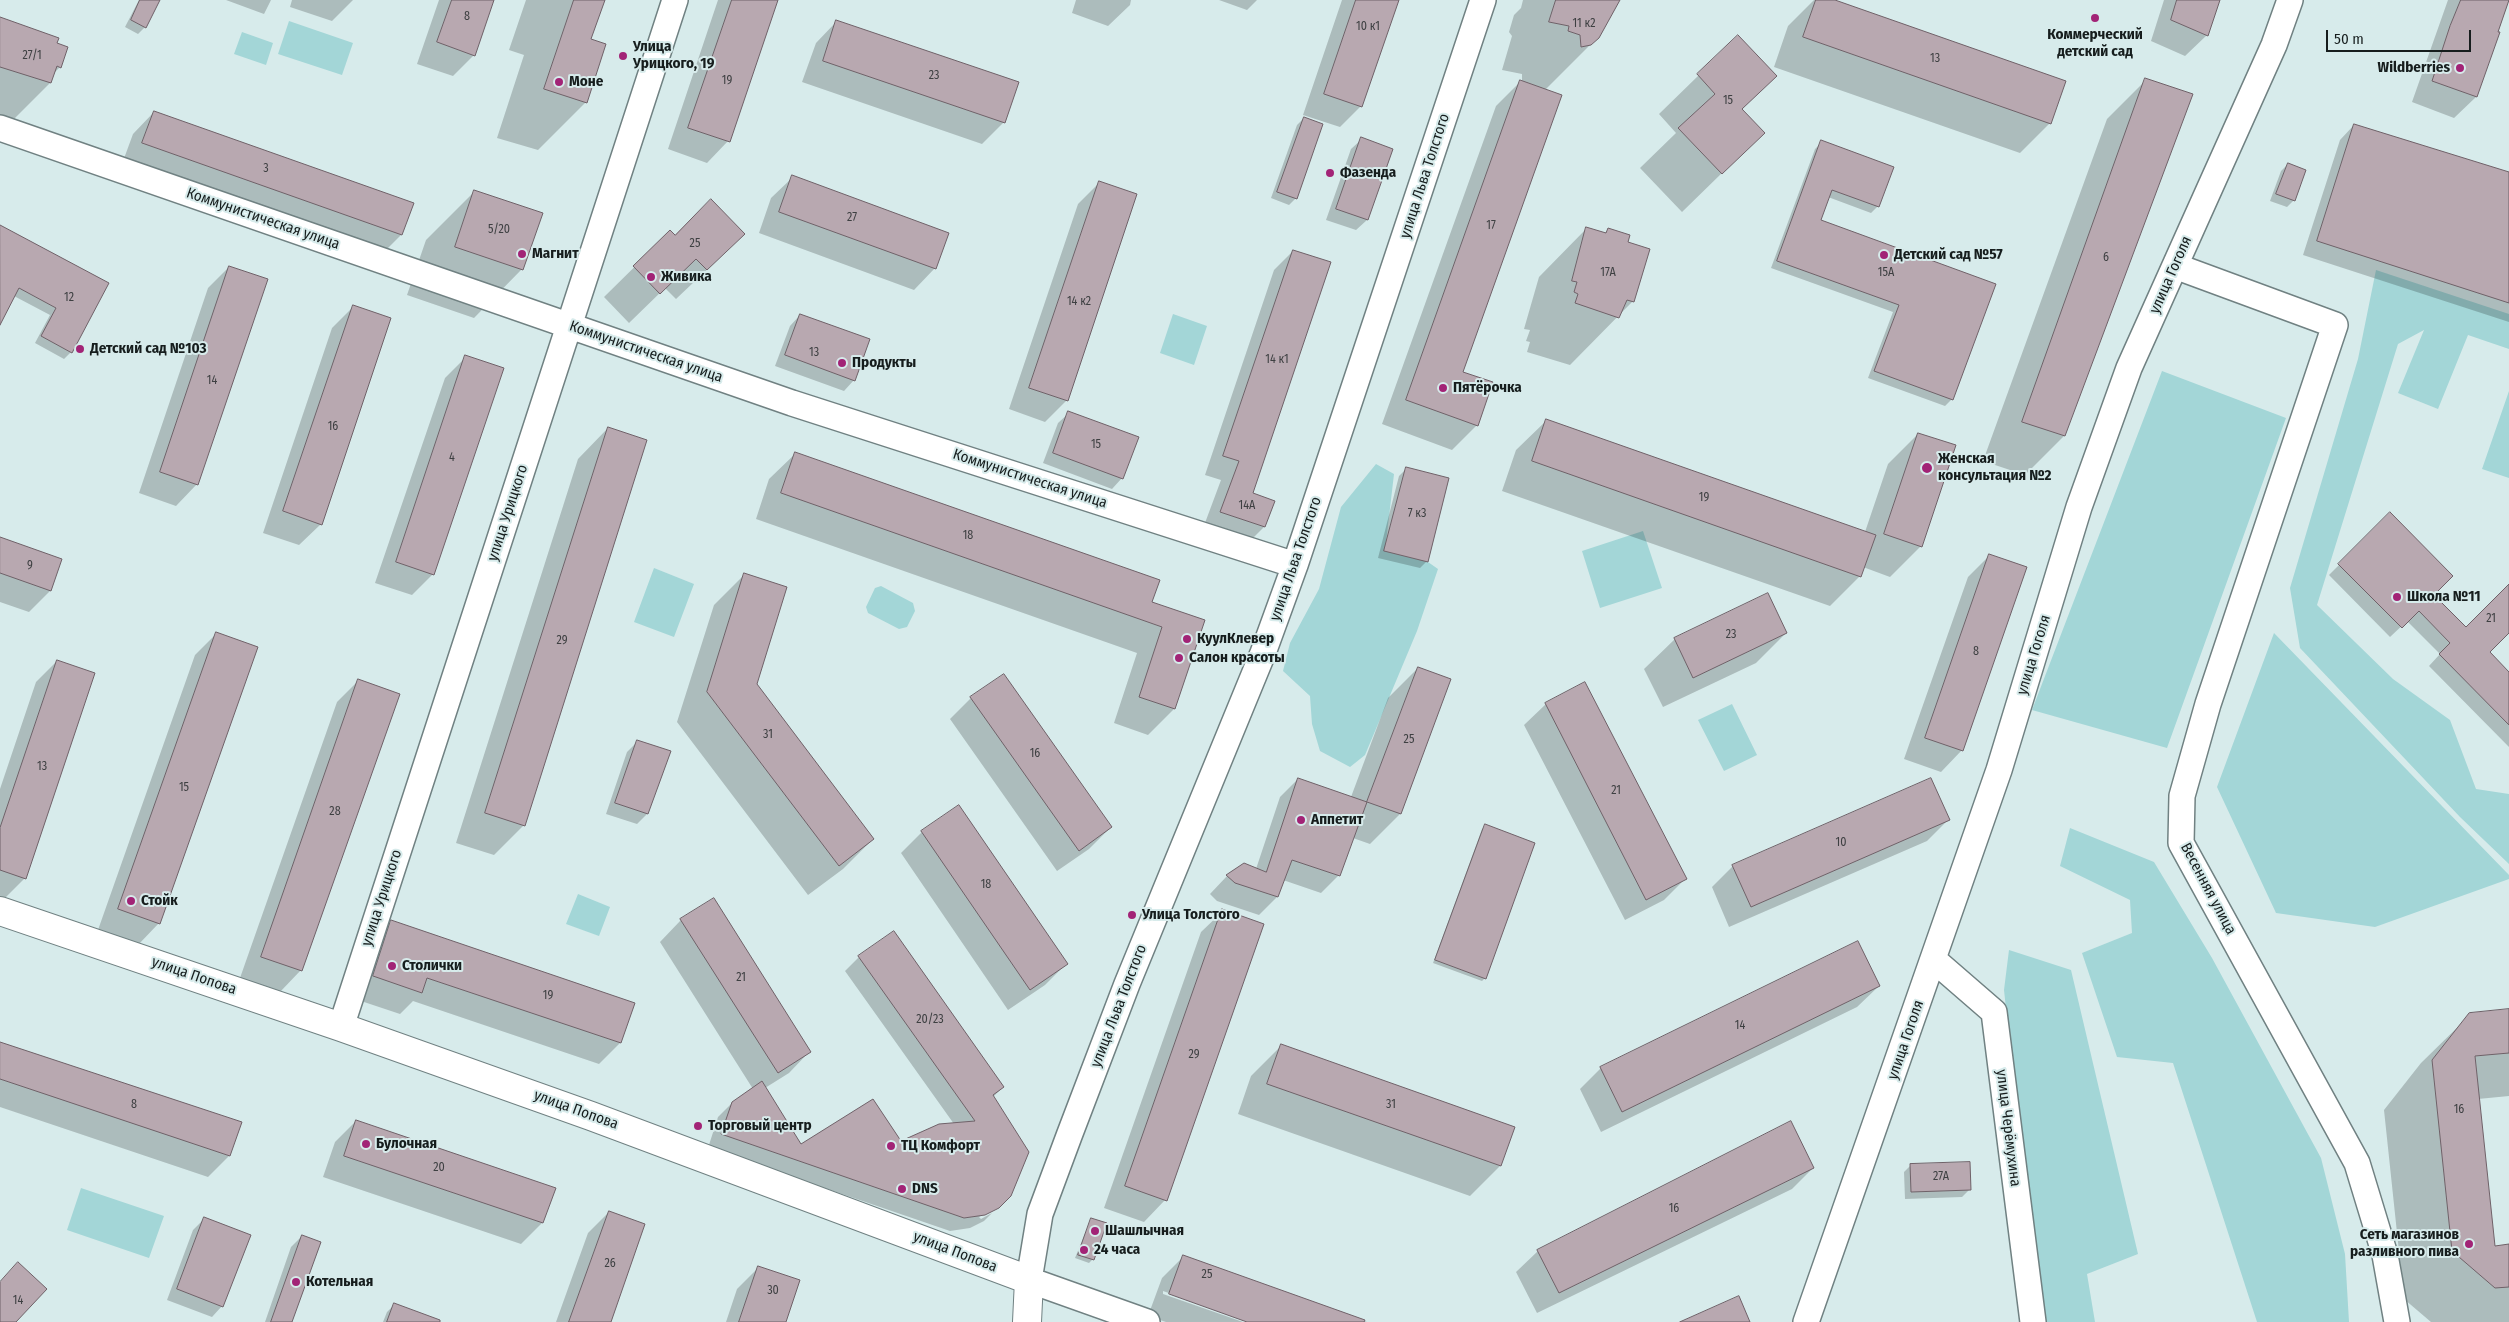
<!DOCTYPE html>
<meta charset="utf-8">
<style>
body{margin:0}
#map{position:relative;width:2509px;height:1322px;overflow:hidden;background:#d7ebeb;font-family:"Fira Sans Condensed",sans-serif}
canvas{display:block}
.scale{position:absolute;left:2326px;top:30px;width:145px;height:22px;box-sizing:border-box;border:2px solid #161d1d;border-top:0;padding-left:6px;font-size:15px;line-height:18px;white-space:nowrap;color:#161d1d;-webkit-text-stroke:4px #d7ebeb;paint-order:stroke}
</style>
<div id="map">
<canvas width="2509" height="1322"></canvas>
<div class="scale">50 m</div>
</div>
<script>
const c = document.querySelector('canvas').getContext('2d');
c.lineJoin = 'round';
function fill(path, color) { c.fillStyle = color; c.fill(path, 'evenodd'); }
function strokePath(path, color, width, dash) { c.strokeStyle = color; c.lineWidth = width; c.lineCap = dash ? 'butt' : 'round'; c.setLineDash(dash || []); c.stroke(path); }
function label(font, color, halo, rows, align = 'center') {
  c.font = font + ' "Fira Sans Condensed",sans-serif'; c.lineWidth = 4; c.setLineDash([]); c.textBaseline = 'middle'; c.strokeStyle = halo; c.fillStyle = color; for (const [text, x, y, turn = 0] of rows) {
    c.save(); c.translate(x, y); c.rotate((+turn || 0) * Math.PI / 180); c.textAlign = isNaN(turn) ? turn : align; if (halo) c.strokeText(text, 0, 0); c.fillText(text, 0, 0); c.restore();
  }
}
fill(new Path2D(`
 M289,21L353,43L342,75L278,54Z
 M242,32L273,43L266,65L234,54Z
 M2376,270L2509,314V349L2468,335L2438,409L2398,393L2424,330L2398,344L2317,605L2393,679L2450,720L2476,789L2509,794V864L2460,817L2300,648L2290,588L2358,359Z
 M1173,314L1207,326L1194,365L1160,353Z
 M2162,371L2286,418L2167,748L2032,710Z
 M2509,391V478L2482,469Z
 M1376,464L1394,474L1385,551L1428,562L1438,569L1417,631L1365,755L1350,767L1320,751L1312,724L1310,696L1283,671L1290,643L1319,589L1341,507Z
 M1643,531L1662,588L1600,608L1582,551Z
 M654,568L694,584L674,637L634,622Z
 M881,586L913,603L915,611L907,627L899,629L868,613L866,607L875,588Z
 M2274,633L2509,875V879L2375,927L2276,913L2217,787Z
 M1732,704L1757,755L1724,771L1698,720Z
 M2070,828L2154,862L2212,958L2321,1158L2345,1254L2349,1322H2257L2173,1063L2117,1057L2082,953L2132,933L2130,900L2060,866Z
 M578,894L610,907L599,936L566,924Z
 M2009,950L2071,970L2138,1254L2087,1274L2095,1322H2040L2004,990Z
 M81,1188L164,1216L149,1258L67,1230Z`), '#a3d6d7');
fill(new Path2D(`
 M139,0H151L145,27L138,34L125,27Z
 M226,0H271L264,14Z
 M292,0H353L332,21L290,7Z
 M439,0H493L474,55L453,76L417,64Z
 M526,0H604L590,40L586,102L538,150L497,138L524,55L509,50Z
 M718,0H777L728,141L707,163L668,149Z
 M1076,0H1131L1130,5L1108,26L1072,13Z
 M1219,0H1257L1247,10Z
 M1342,0H1397L1361,106L1340,127L1303,115Z
 M1523,0H1618L1598,37L1545,90L1461,372L1477,425L1452,450L1382,424L1496,106L1522,80V74L1502,70L1512,36L1509,32L1514,15L1521,8Z
 M1814,0H1831L2050,123L2020,153L1774,67L1788,26Z
 M2164,0H2218L2207,35L2185,56L2151,41Z
 M2448,0H2509L2476,97L2454,118L2412,102Z
 M0,18L55,44L60,67L53,74L50,83L11,122L0,118Z
 M837,21L1004,122L982,144L802,82L816,43Z
 M1738,37L1775,76L1741,110L1763,133L1682,212L1640,168L1676,133L1659,114Z
 M2146,80L2064,436L2025,475L1983,461L2107,119Z
 M154,112L401,235L380,256L122,164L133,134Z
 M1304,118L1296,198L1289,205L1271,198L1297,125Z
 M2354,125L2509,173V322L2303,255L2340,140Z
 M1362,139L1392,149L1367,220L1356,230L1326,220L1351,149Z
 M1822,142L1878,206L1871,213L1828,197L1819,221L1994,285L1952,399L1945,406L1868,378L1893,312L1771,268L1815,149Z
 M2288,164L2294,200L2287,207L2270,201L2281,171Z
 M793,177L935,268L914,290L759,233L771,198Z
 M1099,183L1067,400L1045,422L1009,409L1078,204Z
 M475,191L522,269L474,318L407,295L426,240Z
 M0,226L108,284L71,352L64,359L35,343L50,315L14,296L0,322Z
 M1587,228L1604,234L1608,230L1627,243L1633,301L1570,365L1527,352L1530,342L1526,341L1530,330L1524,329L1539,277Z
 M670,232L713,264L676,299L665,288L629,323L604,297Z
 M1293,251L1252,494L1273,501L1264,527L1245,546L1202,531L1221,480L1205,475L1274,270Z
 M229,267L197,484L176,506L139,493L208,288Z
 M353,307L321,524L299,545L263,533L332,328Z
 M800,315L854,380L844,391L775,366L790,326Z
 M466,357L433,574L412,595L375,583L445,378Z
 M1069,413L1122,478L1112,489L1043,463L1058,423Z
 M1547,420L1865,532L1888,464L1918,434L1921,546L1890,577L1863,567L1860,576L1830,606L1502,491L1516,450Z
 M608,428L524,825L494,855L456,843L578,459Z
 M796,453L1150,603L1204,621L1174,709L1148,735L1114,723L1137,653L756,519L769,479Z
 M1406,469L1427,561L1420,568L1378,558L1399,476Z
 M2390,514L2433,595L2466,628L2509,586V632L2488,652L2509,674V747L2429,666L2440,654L2407,621L2390,637L2329,575Z
 M0,538L61,560L50,591L29,612L0,602Z
 M1990,555L1962,750L1941,772L1904,759L1968,577Z
 M744,575L755,685L873,839L843,869L808,895L677,722L714,605Z
 M1786,633L1756,663L1663,707L1644,669L1675,639Z
 M216,634L159,923L138,945L98,930L195,655Z
 M57,661L25,878L3,900L0,899V789L36,682Z
 M1418,668L1450,680L1400,814L1370,844L1353,838L1339,875L1321,893L1283,880L1277,897L1259,915L1217,901L1210,894L1227,876L1256,869L1280,797L1298,779L1351,797L1388,698Z
 M358,681L301,970L280,992L240,978L337,702Z
 M971,698L1111,827L1089,849L1057,871L950,719Z
 M1546,704L1685,879L1664,900L1625,920L1524,725Z
 M638,741L647,814L637,824L606,814L627,752Z
 M1948,820L1927,841L1729,927L1712,887L1733,866Z
 M1485,826V978L1482,981L1433,963L1482,829Z
 M922,832L1066,964L1045,985L1008,1010L901,853Z
 M713,900L810,1051L789,1073L765,1088L801,1146L900,1143L954,1124L845,971L859,957L1003,1087L993,1097L998,1206L979,1217L981,1219L992,1213L984,1221L970,1228L950,1231L708,1148L718,1117L732,1103L753,1089L660,942L681,920Z
 M1223,911L1165,1200L1144,1222L1104,1208L1201,932Z
 M391,922L620,1043L599,1064L413,1001L400,1014L352,998L370,943Z
 M1879,986L1857,1007L1601,1132L1580,1089L1601,1068Z
 M2509,1011V1096L2478,1099L2494,1247L2509,1245V1322H2431L2404,1299L2384,1110L2421,1063L2470,1015Z
 M0,1043L229,1156L208,1177L0,1107Z
 M1281,1046L1500,1166L1470,1196L1238,1114L1251,1076Z
 M356,1121L554,1189L542,1223L521,1244L323,1177L335,1142Z
 M1911,1165L1969,1190L1962,1197L1905,1199L1904,1172Z
 M1813,1168L1792,1189L1537,1313L1516,1272L1538,1251Z
 M609,1212V1322H556L588,1233Z
 M204,1219L222,1306L212,1317L167,1300L193,1230Z
 M1091,1219L1093,1259L1089,1263L1075,1258Z
 M302,1236L291,1322H265L291,1247Z
 M1183,1257L1367,1322H1251L1163,1291V1294L1243,1322H1166L1148,1316L1162,1278Z
 M758,1268L784,1322H726L737,1289Z
 M394,1305L415,1322H383L387,1312Z`), '#0003');
const building = new Path2D(`
 M140,0H160L146,28L131,20Z
 M452,0H494L475,56L437,42Z
 M574,0H605L591,39L606,44L587,103L544,89Z
 M732,0H778L730,142L688,128Z
 M1356,0H1399L1362,107L1324,94Z
 M1556,0H1620L1599,38L1591,45L1581,47L1580,35L1568,31L1569,26L1549,22Z
 M1816,0H1835L2066,81L2051,124L1803,37Z
 M2177,0H2220L2208,36L2171,20Z
 M2461,0H2509L2498,32H2500L2477,97L2432,81L2450,26Z
 M0,17L59,38L57,43L68,47L61,68L57,66L51,83L0,67Z
 M836,20L1019,82L1005,123L823,61Z
 M1738,35L1777,76L1742,109L1765,133L1722,174L1678,128L1715,94L1697,74Z
 M2145,78L2193,94L2065,436L2022,422Z
 M1520,80L1562,95L1463,372L1493,382L1478,426L1406,400Z
 M154,111L414,203L402,235L142,143Z
 M1304,117L1323,124L1297,199L1277,192Z
 M2354,124L2509,172V303L2317,241Z
 M1361,137L1393,149L1368,220L1336,209Z
 M1821,140L1894,167L1879,207L1832,190L1821,220L1996,284L1953,400L1874,371L1899,305L1777,261Z
 M2288,163L2306,170L2295,201L2276,194Z
 M792,175L949,233L936,269L779,212Z
 M1099,181L1137,194L1068,401L1029,388Z
 M474,190L543,213L523,270L455,247Z
 M711,199L745,234L707,270L696,259L660,294L633,266L670,230L675,235Z
 M0,225L109,283L72,353L41,336L56,308L19,288L0,325Z
 M1586,227L1606,233L1608,228L1630,235L1628,242L1650,249L1634,302L1627,300L1619,318L1575,303L1578,294L1574,292L1577,282L1572,281Z
 M1293,250L1331,262L1253,493L1275,501L1265,527L1220,512L1239,461L1223,456Z
 M229,266L268,279L198,485L160,472Z
 M353,305L391,318L322,525L283,511Z
 M800,314L870,339L855,381L785,355Z
 M465,355L504,368L434,575L396,562Z
 M1068,411L1139,437L1123,479L1053,453Z
 M1546,419L1876,535L1861,577L1532,461Z
 M608,427L647,440L525,826L485,813Z
 M1918,433L1956,445L1922,547L1884,534Z
 M795,452L1160,580L1152,602L1205,620L1175,709L1139,697L1162,627L781,493Z
 M1406,467L1449,478L1428,562L1384,551Z
 M2390,512L2453,576L2434,595L2466,627L2509,584V633L2490,652L2509,672V725L2439,654L2450,643L2419,611L2402,628L2338,564Z
 M0,537L62,559L51,591L0,573Z
 M1989,554L2027,567L1963,751L1925,738Z
 M744,573L787,587L757,684L874,839L839,866L707,692Z
 M1768,593L1787,633L1693,678L1674,638Z
 M216,632L258,647L160,924L118,909Z
 M57,660L95,673L26,879L0,870V828Z
 M1418,667L1451,679L1401,814L1367,802Z
 M1004,674L1112,827L1079,851L970,697Z
 M358,679L400,694L302,971L261,957Z
 M1585,682L1687,879L1646,900L1545,703Z
 M637,740L671,751L648,814L615,803Z
 M1298,778L1367,802L1340,876L1292,860L1278,897L1235,883L1226,875L1244,863L1266,872Z
 M1931,778L1950,820L1751,907L1732,865Z
 M959,805L1068,964L1030,990L921,831Z
 M1485,824L1535,843L1486,979L1435,960Z
 M714,898L811,1052L778,1073L680,919Z
 M1222,909L1264,924L1167,1201L1125,1186Z
 M391,920L635,1003L621,1043L427,978L422,993L373,976Z
 M894,931L1004,1087L993,1095L1029,1152L1011,1196L999,1208L985,1215L964,1218L721,1134L732,1102L762,1081L801,1144L873,1099L901,1141L939,1124L975,1121L858,956Z
 M1858,941L1880,986L1622,1112L1600,1067Z
 M2509,1009V1053L2475,1056L2495,1246L2509,1244V1287L2495,1288L2452,1251L2432,1060L2469,1013Z
 M0,1042L242,1122L230,1156L0,1079Z
 M1281,1044L1515,1127L1501,1166L1267,1084Z
 M356,1120L556,1188L543,1223L344,1156Z
 M1791,1121L1814,1168L1559,1293L1537,1250Z
 M1970,1162L1971,1190L1911,1192L1910,1164Z
 M609,1211L645,1224L611,1322H569Z
 M204,1217L251,1235L223,1307L177,1289Z
 M1091,1218L1107,1223L1094,1260L1078,1255Z
 M302,1235L321,1242L292,1322H271Z
 M1183,1255L1365,1320L1364,1322H1247L1169,1294Z
 M18,1262L47,1289L16,1322H0V1282Z
 M758,1266L800,1280L786,1322H739Z
 M1739,1296L1750,1322H1680Z
 M394,1303L440,1320V1322H387Z`);
fill(building, '#b8a8b0');
strokePath(building, '#6f6168', 1);
const minor = new Path2D(`
 M0,128L792,403L1295,565
 M2175,266L2335,325L2208,704L2182,796L2181,843L2357,1163L2385,1255L2397,1322
 M1934,960L1994,1012L2033,1322
 M341,1027L675,0
 M1147,1322L1029,1280L1040,1214L1069,1136L1127,984L1263,653L1295,565L1483,0
 M1806,1322L1999,770L2079,507L2129,368L2274,45L2290,0`);
const major = new Path2D(`
 M0,911L341,1027L591,1116L1029,1280L1027,1322`);
strokePath(minor, '#708182', 28);
strokePath(major, '#708182', 30);
strokePath(minor, '#fff', 25);
strokePath(major, '#fff', 28);
for (const [x, y, r, color] of [
 [2095,18,5,"#a22376"],
 [623,56,5,"#a22376"],
 [2460,68,5,"#a22376"],
 [559,82,5,"#a22376"],
 [1330,173,5,"#a22376"],
 [522,254,5,"#a22376"],
 [1884,255,5,"#a22376"],
 [651,277,5,"#a22376"],
 [80,349,5,"#a22376"],
 [842,363,5,"#a22376"],
 [1443,388,5,"#a22376"],
 [1927,468,6,"#a22376"],
 [2397,597,5,"#a22376"],
 [1187,639,5,"#a22376"],
 [1179,658,5,"#a22376"],
 [1301,820,5,"#a22376"],
 [131,901,5,"#a22376"],
 [1132,915,5,"#a22376"],
 [392,966,5,"#a22376"],
 [698,1126,5,"#a22376"],
 [366,1144,5,"#a22376"],
 [891,1146,5,"#a22376"],
 [902,1189,5,"#a22376"],
 [1095,1231,5,"#a22376"],
 [2469,1244,5,"#a22376"],
 [1084,1250,5,"#a22376"],
 [296,1282,5,"#a22376"]
]) { const dot = new Path2D(); dot.arc(x, y, r, 0, 2 * Math.PI); c.fillStyle = color; c.fill(dot); strokePath(dot, '#d7ebeb', 2); }
label('12px', '#3e4042', null, [
 ["8",467,17],
 ["11 к2",1584,24],
 ["10 к1",1368,27],
 ["27/1",32,56],
 ["13",1935,59],
 ["23",934,76],
 ["19",727,81],
 ["15",1728,101],
 ["3",266,169],
 ["27",852,218],
 ["17",1491,226],
 ["5/20",499,230],
 ["25",695,244],
 ["6",2106,258],
 ["17А",1608,273],
 ["15А",1886,273],
 ["12",69,298],
 ["14 к2",1079,302],
 ["13",814,353],
 ["14 к1",1277,360],
 ["14",212,381],
 ["16",333,427],
 ["15",1096,445],
 ["4",452,458],
 ["19",1704,498],
 ["14А",1247,506],
 ["7 к3",1417,514],
 ["18",968,536],
 ["9",30,566],
 ["21",2491,619],
 ["23",1731,635],
 ["29",562,641],
 ["8",1976,652],
 ["31",768,735],
 ["25",1409,740],
 ["16",1035,754],
 ["13",42,767],
 ["15",184,788],
 ["21",1616,791],
 ["28",335,812],
 ["10",1841,843],
 ["18",986,885],
 ["21",741,978],
 ["19",548,996],
 ["20/23",930,1020],
 ["14",1740,1026],
 ["29",1194,1055],
 ["8",134,1105],
 ["31",1391,1105],
 ["16",2459,1110],
 ["20",439,1168],
 ["27А",1941,1177],
 ["16",1674,1209],
 ["26",610,1264],
 ["25",1207,1275],
 ["30",773,1291],
 ["14",18,1301]
]);
label('bold 15px', '#161d1d', '#d7ebeb', [
 ["Коммерческий",2095,35,"center"],
 ["детский сад",2095,52,"center"],
 ["Улица",633,47],
 ["Урицкого, 19",633,64],
 ["Wildberries",2450,68,"right"],
 ["Моне",569,82],
 ["Фазенда",1340,173],
 ["Магнит",532,254],
 ["Детский сад №57",1894,255],
 ["Живика",661,277],
 ["Детский сад №103",90,349],
 ["Продукты",852,363],
 ["Пятёрочка",1453,388],
 ["Женская",1938,459],
 ["консультация №2",1938,476],
 ["Школа №11",2407,597],
 ["КуулКлевер",1197,639],
 ["Салон красоты",1189,658],
 ["Аппетит",1311,820],
 ["Стойк",141,901],
 ["Улица Толстого",1142,915],
 ["Столички",402,966],
 ["Торговый центр",708,1126],
 ["Булочная",376,1144],
 ["ТЦ Комфорт",901,1146],
 ["DNS",912,1189],
 ["Шашлычная",1105,1231],
 ["Сеть магазинов",2459,1235,"right"],
 ["разливного пива",2459,1252,"right"],
 ["24 часа",1094,1250],
 ["Котельная",306,1282]
], 'left');
label('15px', '#161d1d', '#d7ebeb', [
 ["улица Льва Толстого",1425,176,-72],
 ["Коммунистическая улица",263,219,19],
 ["улица Гоголя",2171,275,-66],
 ["Коммунистическая улица",646,352,19],
 ["Коммунистическая улица",1030,479,18],
 ["улица Урицкого",508,513,-72],
 ["улица Льва Толстого",1296,559,-71],
 ["улица Гоголя",2034,655,-73],
 ["Весенняя улица",2208,889,62],
 ["улица Урицкого",382,898,-72],
 ["улица Попова",194,976,19],
 ["улица Льва Толстого",1119,1006,-69],
 ["улица Гоголя",1906,1040,-71],
 ["улица Попова",576,1110,20],
 ["улица Черёмухина",2008,1128,83],
 ["улица Попова",955,1252,21]
]);
</script>
